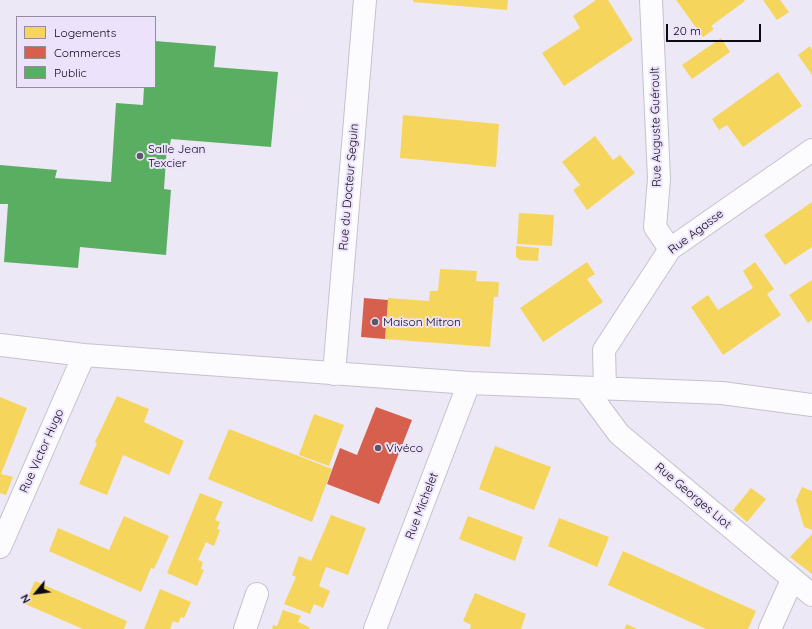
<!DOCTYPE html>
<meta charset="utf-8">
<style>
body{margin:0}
#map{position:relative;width:812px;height:629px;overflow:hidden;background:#ede8f5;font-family:Quicksand,sans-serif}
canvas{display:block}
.legend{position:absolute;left:16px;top:16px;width:140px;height:72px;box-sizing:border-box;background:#ece2fb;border:1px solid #938b9e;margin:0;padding:5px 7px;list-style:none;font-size:12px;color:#0d0913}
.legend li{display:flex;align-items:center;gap:8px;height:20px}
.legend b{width:20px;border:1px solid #938b9e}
.north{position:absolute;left:16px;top:573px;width:40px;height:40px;-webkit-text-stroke:3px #ece2fb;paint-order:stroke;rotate:241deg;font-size:11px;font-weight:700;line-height:16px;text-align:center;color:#0d0913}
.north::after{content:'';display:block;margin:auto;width:14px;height:18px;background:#0d0913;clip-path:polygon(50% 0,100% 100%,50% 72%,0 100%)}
.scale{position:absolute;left:666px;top:24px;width:95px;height:18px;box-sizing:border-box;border:2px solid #0d0913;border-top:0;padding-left:5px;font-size:12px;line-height:14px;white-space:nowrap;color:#0d0913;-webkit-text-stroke:3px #ece2fb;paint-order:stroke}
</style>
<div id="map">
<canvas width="812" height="629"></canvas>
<ul class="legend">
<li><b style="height:11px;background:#f6d55c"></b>Logements</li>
<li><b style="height:11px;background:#d6604d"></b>Commerces</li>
<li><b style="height:11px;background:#5aae61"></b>Public</li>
</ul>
<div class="north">N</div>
<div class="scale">20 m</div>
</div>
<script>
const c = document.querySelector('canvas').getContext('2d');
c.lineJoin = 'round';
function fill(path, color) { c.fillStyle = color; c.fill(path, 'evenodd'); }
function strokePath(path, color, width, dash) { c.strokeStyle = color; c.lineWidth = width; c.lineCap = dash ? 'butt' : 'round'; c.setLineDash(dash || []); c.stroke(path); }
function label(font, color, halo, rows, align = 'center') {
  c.font = font + ' Quicksand,sans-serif'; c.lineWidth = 4; c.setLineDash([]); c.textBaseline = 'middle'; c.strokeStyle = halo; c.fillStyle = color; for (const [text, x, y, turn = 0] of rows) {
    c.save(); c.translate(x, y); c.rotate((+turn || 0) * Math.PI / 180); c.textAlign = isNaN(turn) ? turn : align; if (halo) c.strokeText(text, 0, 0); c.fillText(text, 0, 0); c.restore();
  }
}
fill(new Path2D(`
 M413,0H508L507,10L413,2Z
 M596,0H608L633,40L564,86L542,53L580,28L573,16Z
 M676,0H744L745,1L711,26L714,29L703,37Z
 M763,0H780L789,12L777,20Z
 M721,38L730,52L692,79L682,65Z
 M810,46L812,50V75L798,55Z
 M778,72L802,106L743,147L727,125L719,130L712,119Z
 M403,115L499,124L496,167L400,158Z
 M595,136L613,160L620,155L635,173L587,210L573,190L580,185L562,162Z
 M812,202V247L785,265L764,235Z
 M519,213L554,215L552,246L517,244Z
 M516,246L539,248L538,261L520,260L516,257Z
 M587,262L595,274L587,279L603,302L543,342L520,308Z
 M755,262L774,289L767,294L781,315L723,355L691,307L708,295L718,310L753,288L743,271Z
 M440,269L477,271L476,281L499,282L498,297H494L490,347L385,339L388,298L429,301L430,291H438Z
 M812,280V320L808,323L789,295Z
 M117,396L149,409L144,422L184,441L169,475L123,455L107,495L79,484L97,443L95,442Z
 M0,397L27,408L1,474L13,477L6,495L0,493Z
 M314,414L344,425L329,466L299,455Z
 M229,429L332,469L312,522L208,479Z
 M495,446L551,467L534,510L479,489Z
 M802,487L812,491V530L804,527L796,500Z
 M751,488L766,499L747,522L733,510Z
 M200,493L223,502L215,520L220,522L217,529L220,530L214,546L206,542L198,560L203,562L201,569L204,570L197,586L167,573Z
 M331,515L366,528L348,575L326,567L319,586L330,591L323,608L314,604L310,614L284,604L296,577L292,575L299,556L311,561Z
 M124,516L169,536L154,569L151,568L141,592L49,551L58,528L109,550Z
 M468,516L523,537L515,561L459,539Z
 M559,518L609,537L597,567L548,546Z
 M812,534V574L790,557Z
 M623,551L756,611L748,629H706L608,585Z
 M35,581L127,621L124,629H83L25,604Z
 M160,589L191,602L184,618L181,617L178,623L173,621L170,629H144Z
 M475,593L526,614L521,629H470L471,625L463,621Z
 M283,610L301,616L298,622L309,627V629H272L273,625L277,626Z
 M627,624L637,629H624Z`), '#f6d55c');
fill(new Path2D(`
 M364,298L388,300L385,339L361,337Z
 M376,407L412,420L379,504L327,484L340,448L357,455Z`), '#d6604d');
fill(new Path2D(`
 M155,41L216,46L214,67L278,72L271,147L171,139L170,145H167L164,189L171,190L166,255L80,247L78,268L4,262L8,204H0V165L57,170L55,178L111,182L116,103L143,105L144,87H155Z`), '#5aae61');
const minor = new Path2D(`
 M651,0L659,179L655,227L670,249
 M0,345L84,355L469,383L722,393L812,405
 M334,374L365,0
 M585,388L619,434L812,595
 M605,388L604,350L670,249L812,150
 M0,547L84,355
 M245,629L257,594
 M375,629L469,383
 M770,629L792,580`);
strokePath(minor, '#c6c1cd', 24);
strokePath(minor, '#fcfcfe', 22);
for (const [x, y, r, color] of [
 [140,156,4,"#5b5762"],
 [375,322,4,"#5b5762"],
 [378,448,4,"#5b5762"]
]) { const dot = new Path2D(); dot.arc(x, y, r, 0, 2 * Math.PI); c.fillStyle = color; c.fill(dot); strokePath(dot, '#ece2fb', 1.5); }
label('12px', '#0d0913', '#ece2fb', [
 ["Rue Auguste Guéroult",656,127,-91],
 ["Rue du Docteur Seguin",349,187,-85],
 ["Rue Agasse",696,232,-37],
 ["Rue Victor Hugo",42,451,-66],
 ["Rue Georges Liot",693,496,40],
 ["Rue Michelet",422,506,-69]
]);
label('12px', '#0d0913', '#ece2fb', [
 ["Salle Jean",148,149],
 ["Texcier",148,163],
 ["Maison Mitron",383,322],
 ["Vivéco",386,448]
], 'left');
</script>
